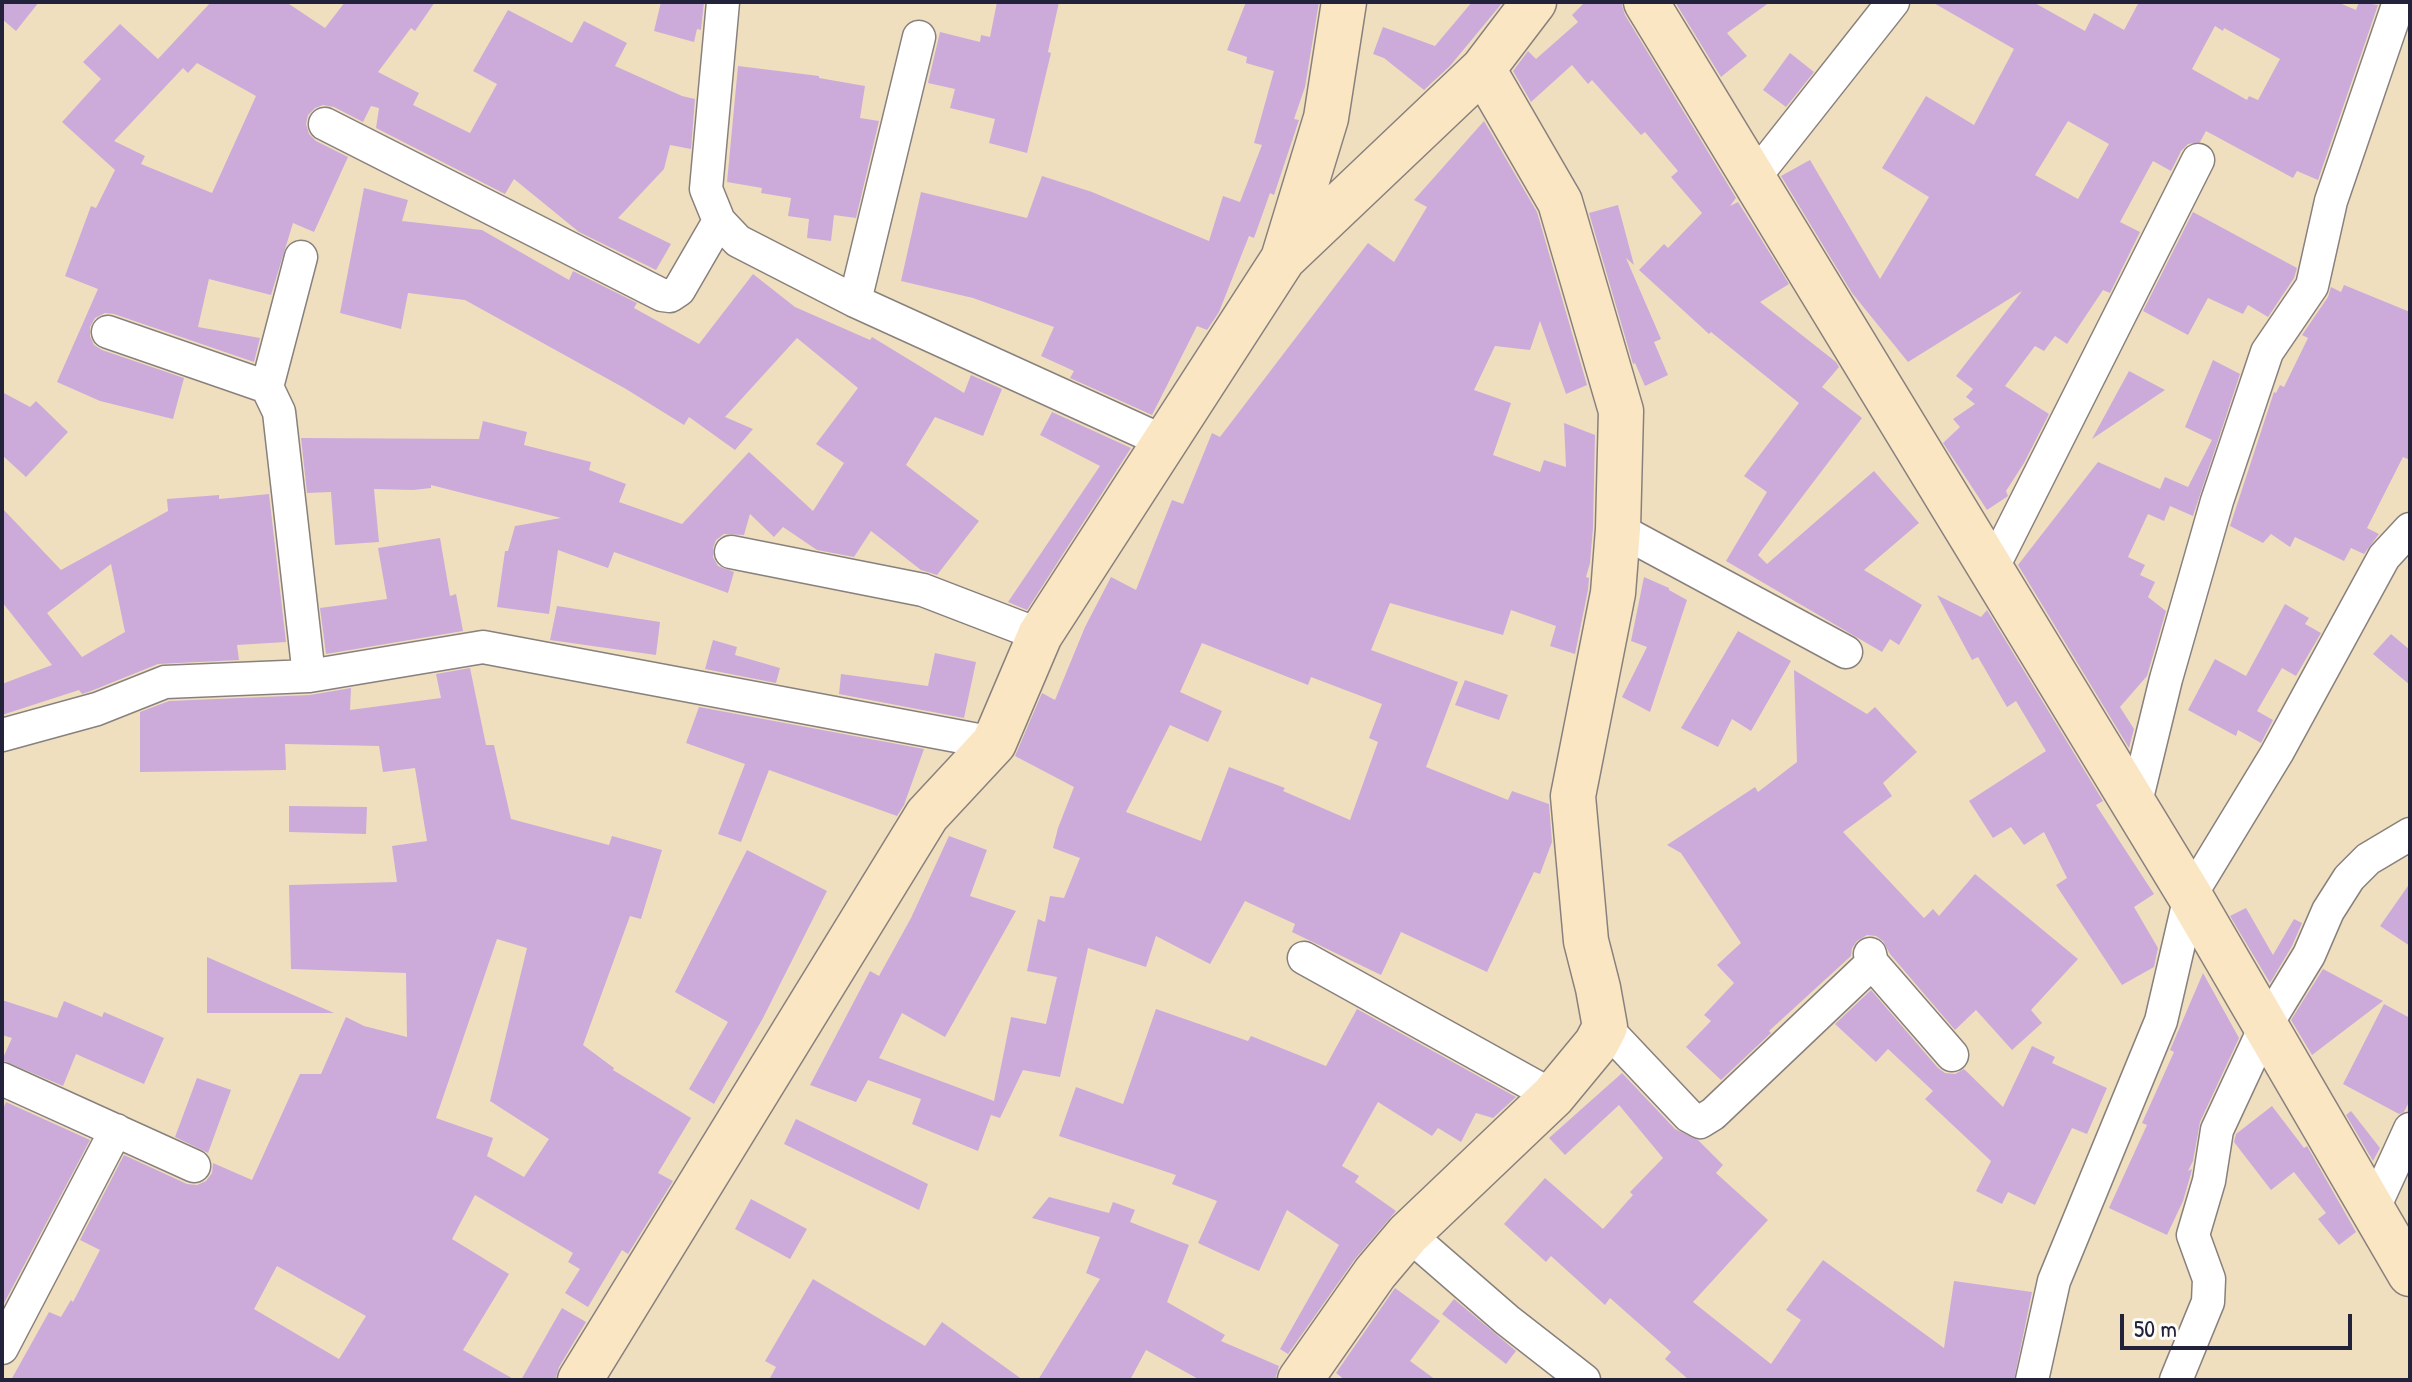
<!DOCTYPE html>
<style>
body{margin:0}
#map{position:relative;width:2412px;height:1382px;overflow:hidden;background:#efdfbf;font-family:"Patrick Hand",sans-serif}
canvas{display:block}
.frame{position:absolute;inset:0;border:4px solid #22223b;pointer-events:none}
.scale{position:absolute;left:2120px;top:1314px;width:232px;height:36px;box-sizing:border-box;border:4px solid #22223b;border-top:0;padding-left:10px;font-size:24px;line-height:28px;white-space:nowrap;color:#22223b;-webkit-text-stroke:6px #fdfcf7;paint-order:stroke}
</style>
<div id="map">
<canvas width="2412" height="1382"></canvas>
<div class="frame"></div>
<div class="scale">50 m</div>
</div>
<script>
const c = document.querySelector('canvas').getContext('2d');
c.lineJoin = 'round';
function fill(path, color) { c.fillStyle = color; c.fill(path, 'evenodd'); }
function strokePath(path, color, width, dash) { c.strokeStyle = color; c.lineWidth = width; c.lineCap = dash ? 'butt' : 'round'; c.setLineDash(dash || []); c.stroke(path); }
fill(new Path2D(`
 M2,2H39L16,31L2,19Z
 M211,2H286L325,28L345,2H435L415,31L411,28L378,72L419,93L413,105L470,133L497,84L473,71L508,10L572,43L584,21L627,43L615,66L682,96L695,99L691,149L670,145L664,169L618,218L671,244L656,270L579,232L514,179L505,194L376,128L379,108L371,106L363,122L334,107L323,105L315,108L308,115L306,124L309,134L316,141L348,157L314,232L293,223L271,295L209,279L198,327L260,338L254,362L114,314L105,313L95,318L90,327V336L94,345L102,350L184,378L173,419L100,401L57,382L98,289L65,276L91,206L96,208L115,170L62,122L101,79L83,62L120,24L158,59ZM197,63L256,96L212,193L141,164L145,156L114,141L183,68L188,73Z
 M661,2H704L701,30L697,29L694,42L654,31Z
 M997,2H1059L1048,52L1051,53L1027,153L989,143L995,119L950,108L955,89L928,83L940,32L980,42L981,35L990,37Z
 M1246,2H1319L1305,87L1294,119L1299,120L1274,195L1270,193L1254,238L1249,236L1219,312L1207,330L1197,326L1152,415L1070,378L1074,371L1041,356L1054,327L973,298L901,281L921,192L1027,218L1042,176L1092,192L1209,241L1223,196L1240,202L1262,145L1254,143L1274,71L1246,63L1247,57L1227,50Z
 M1472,2H1503L1450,66L1424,90L1384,58L1373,54L1383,27L1435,46Z
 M1585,2H1621L1625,15L1736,198L1730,206L1738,202L1789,284L1760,302L1836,362L1839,367L1822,387L1862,418L1758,555L1767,564L1874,471L1919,523L1864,570L1922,605L1899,645L1890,639L1882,652L1726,561L1767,492L1744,476L1799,403L1711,332L1709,334L1639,270L1664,244L1668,248L1702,213L1671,177L1678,171L1645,132L1641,135L1592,80L1588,84L1572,65L1531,102L1513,71L1528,51L1536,59L1578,22L1572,15Z
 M1675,2H1770L1727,33L1747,56L1721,77Z
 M1932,2H2033L2085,31L2094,13L2124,30L2139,2H2337L2356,10L2359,2L2378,5L2318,180L2297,171L2293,178L2206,131L2200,142L2188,144L2181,151L2171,171L2153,161L2120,222L2140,232L2110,293L2103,290L2067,344L2055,336L2044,351L2035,346L2005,386L2049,414L2024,463L2006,491L2008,496L1987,510L1943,443L1960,427L1953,419L1975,404L1966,397L1973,389L1956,376L2022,291L1908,362L1852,293L1781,176L1810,160L1880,279L1929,197L1882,168L1926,96L1974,125L2014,49ZM2215,26L2223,31L2224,28L2280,59L2258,100L2249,96L2247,100L2192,69ZM2068,121L2109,144L2078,199L2035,175Z
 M1790,53L1814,72L1786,107L1763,90Z
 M738,66L819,76V78L865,86L860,118L879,121L856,218L834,215L831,241L807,238L809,219L788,216L791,198L761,193L762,188L727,182Z
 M1484,121L1537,212L1587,385L1566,394L1540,321L1530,350L1495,346L1474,390L1511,403L1493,455L1540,472L1544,460L1566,467L1564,423L1595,435L1593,528L1590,563L1586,577L1589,578L1588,590L1575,654L1550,646L1556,626L1511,610L1503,635L1390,603L1371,650L1458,682L1426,767L1508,800L1512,791L1549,804L1552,842L1540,874L1534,872L1487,972L1401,932L1381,975L1292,932L1295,924L1245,901L1210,964L1156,936L1146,967L1088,948L1060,1077L1023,1070L1000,1118L991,1115L978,1151L912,1124L921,1099L868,1080L856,1102L810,1085L870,971L879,976L911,918L949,836L987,850L970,896L1016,911L945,1037L902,1013L879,1058L994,1101L1011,1017L1046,1024L1057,977L1027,971L1038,919L1045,922L1050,896L1064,898L1080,858L1053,848L1058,828L1074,787L1015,756L1042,693L1055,700L1085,627L1111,577L1136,590L1172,500L1183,504L1212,433L1220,437L1368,243L1394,262L1427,207L1414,200ZM1202,643L1308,685L1311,677L1382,704L1369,738L1378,742L1350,820L1283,791L1285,788L1229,767L1201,841L1126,812L1170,725L1208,742L1222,711L1180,692Z
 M364,188L408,200L402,221L482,230L569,280L573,271L637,303L634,308L699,344L753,274L795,307L870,340L872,337L964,393L971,375L1002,389L983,436L935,417L906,465L979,521L937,575L921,570L871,531L854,557L817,550L783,527L774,537L750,514L744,535L724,534L716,540L713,548V557L718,566L734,572L728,593L614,552L608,568L558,550L549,614L497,607L505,551H508L515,526L561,518L431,485V488L413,490L374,489L379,542L335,545L331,492L307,493L301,438L479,439L483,421L527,432L524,445L591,462L589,470L626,484L619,502L682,524L749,452L813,511L844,463L816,444L858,388L797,338L725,417L753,429L735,450L689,417L684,425L626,389L465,300L408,293L401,329L340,313Z
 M1618,205L1634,265L1626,258L1661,339L1654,342L1668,375L1645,386L1635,363L1633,364L1589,213Z
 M2193,212L2297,268L2294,278L2268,317L2248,305L2243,314L2208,298L2188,335L2143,311Z
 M2344,285L2410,312V460L2403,457L2367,528L2379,534L2364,554L2351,548L2344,561L2295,537L2290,547L2271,534L2263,543L2230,526L2274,392L2276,393L2280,385L2284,387L2308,338L2302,335L2328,297L2331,287L2341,292Z
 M2213,360L2240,374L2193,516L2170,506L2164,521L2148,514L2128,557L2145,565L2140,575L2155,582L2148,597L2166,611L2147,676L2120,707L2134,729L2129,748L2018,565L2098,462L2160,489L2165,477L2188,487L2212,440L2185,427Z
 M2129,371L2165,390L2092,439Z
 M2,392L30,407L36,401L68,432L26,477L2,455Z
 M1052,412L1131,448L1027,610L1008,602L1100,466L1040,435Z
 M269,494L286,642L237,645L239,660L158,664L91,691L82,694L79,690L2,715V684L52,665L2,602V508L61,570L168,511L167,499L219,495V499ZM111,564L125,632L82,657L47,613Z
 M440,538L450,596L456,594L463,631L326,654L320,608L387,599L378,548Z
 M1644,577L1669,588V590L1687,600L1650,712L1622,697L1647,647L1631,641Z
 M1937,595L1981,617L1987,610L2103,801L2096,805L2154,894L2134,907L2158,948L2154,967L2122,985L2056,885L2067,878L2044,832L2024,845L2011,827L1993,838L1969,801L2046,751L2016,701L2007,707L1978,657L1972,660Z
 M2285,604L2309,618L2305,624L2321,633L2296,676L2282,668L2257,711L2273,720L2261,743L2238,730L2236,736L2188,710L2215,659L2246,676Z
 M557,606L660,622L656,655L550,640Z
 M1738,631L1791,661L1751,731L1732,719L1718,747L1681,728Z
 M2391,634L2410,650V685L2373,654Z
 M713,640L737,647L735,655L780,668L776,683L705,669Z
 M935,653L976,662L964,718L839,694L841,674L928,686Z
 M470,668L486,745H494L511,819L609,845L612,836L662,850L641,919L630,916L583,1045L614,1068L613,1070L691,1118L658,1173L673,1181L628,1254L622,1250L588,1307L565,1293L580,1269L568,1262L573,1253L475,1195L452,1239L509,1274L463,1350L515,1380H11L49,1312L61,1317L71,1300L73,1302L100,1250L80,1240L124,1155L187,1184L197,1185L206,1181L212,1173L213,1163L252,1180L300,1074H321L346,1017L364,1026L407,1037L406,973L291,969L289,885L397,882L392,846L427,841L415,768L383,772L379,746L285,744L286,770L140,772V712L169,701L310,695L351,688L350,710L441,698L436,674ZM497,939L527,948L490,1101L549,1139L524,1177L487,1156L493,1138L436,1118ZM277,1266L366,1316L339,1359L254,1309Z
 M1794,670L1867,714L1875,707L1917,752L1883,783L1892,796L1843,832L1924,918L1933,909L1939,916L1975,874L2078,959L2031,1010L2042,1023L2012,1050L1976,1010L1955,1030L1890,954L1883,941L1876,936L1867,935L1857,941L1852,948L1851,956L1769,1031L1771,1033L1721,1080L1686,1047L1711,1021L1704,1015L1734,983L1717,965L1741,943L1681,853L1667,845L1755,787L1758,792L1797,762Z
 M1465,680L1508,695L1499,720L1455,705Z
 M699,707L924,749L904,805L897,816L769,770L741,842L718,834L745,764L686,743Z
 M289,806L367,807L366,834L289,832Z
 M747,850L827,891L763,1018L714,1104L689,1089L728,1022L675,992Z
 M2410,883V946L2380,926Z
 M2246,908L2273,955L2294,919L2302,923L2292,946L2270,983L2230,916Z
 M207,957L334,1013H207Z
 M2323,969L2383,1001L2312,1055L2291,1020Z
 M2203,973L2239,1038L2200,1122L2193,1161L2188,1171L2192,1169L2190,1177L2183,1201L2167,1235L2109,1208L2147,1125L2142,1123L2174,1052L2170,1050Z
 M1871,990L1938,1068L1945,1073L1955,1074L1964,1069L2003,1107L2032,1046L2055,1057L2052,1063L2107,1088L2087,1134L2072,1128L2035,1205L2008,1192L2002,1204L1976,1191L1991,1161L1925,1099L1933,1091L1888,1049L1876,1062L1835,1024Z
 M2,1000L57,1018L64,1001L102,1017L104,1012L164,1038L144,1084L76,1054L63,1086L2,1060L12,1038L2,1035Z
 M2384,1004L2410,1018V1100L2404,1112L2399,1114L2343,1084Z
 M1156,1009L1248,1041L1251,1036L1326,1066L1357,1009L1516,1097L1493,1118L1476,1113L1461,1142L1438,1128L1432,1136L1378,1102L1342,1166L1359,1176L1355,1182L1396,1211L1355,1259L1288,1354L1280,1349L1339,1245L1287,1210L1259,1271L1198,1243L1217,1201L1172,1184L1176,1175L1059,1136L1076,1087L1123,1104Z
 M1622,1073L1675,1129L1698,1140L1723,1165L1716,1173L1768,1220L1693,1302L1771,1364L1801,1320L1786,1310L1823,1260L1944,1348L1954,1281L2032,1292L2014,1380H1689L1665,1359L1671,1352L1610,1298L1605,1305L1551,1256L1546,1262L1504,1224L1545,1178L1603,1229L1633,1195L1630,1192L1663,1158L1619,1105L1565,1155L1549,1138Z
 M197,1078L231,1090L208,1153L175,1137Z
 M6,1102L90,1140L2,1307V1111Z
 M2272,1106L2304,1148L2307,1146L2356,1232L2339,1245L2318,1219L2326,1213L2294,1172L2271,1190L2234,1142L2236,1134Z
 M2351,1111L2380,1148L2373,1161L2346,1115Z
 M796,1119L928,1184L919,1210L784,1144Z
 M1049,1197L1109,1213L1113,1202L1135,1210L1130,1222L1189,1245L1167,1302L1225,1335L1221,1341L1279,1366L1275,1380H1200L1146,1350L1130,1380H1038L1100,1279L1086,1273L1100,1237L1032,1218Z
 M751,1199L807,1229L790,1259L735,1229Z
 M813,1279L925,1346L942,1322L1023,1380H769L776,1367L765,1361Z
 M1395,1288L1440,1321L1410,1361L1436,1380H1345L1336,1373Z
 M1454,1299L1516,1351L1506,1364L1442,1314Z
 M562,1308L586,1322L559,1367L555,1380H521Z`), '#ccabdb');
const street = new Path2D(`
 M723,2L706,189L719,221L738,241L855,301L1165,442
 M325,124L662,295L670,296L679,290L719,221
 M1754,178L1893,2
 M301,257L267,387L279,412L309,676
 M855,301L919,37
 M108,332L267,387
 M1618,529L1846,652
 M731,552L923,590L1040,635
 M1992,569L2198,160
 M2,735L97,709L165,682L309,676L483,647L994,743
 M2135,806L2166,679L2217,501L2267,352L2312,286L2331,201L2399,2
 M1870,954L1872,963L1952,1055
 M1304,958L1553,1096
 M1605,1027L1689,1116L1700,1122L1713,1114L1872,963
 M2,1079L194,1166
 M2373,1210L2410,1129
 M1408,1234L1507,1320L1584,1380
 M2,1348L116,1130
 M2032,1380L2054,1281L2161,1021L2190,896L2277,753L2384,557L2410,529
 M2176,1380L2208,1302L2209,1279L2193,1235L2209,1181L2217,1130L2265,1027L2309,955L2328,911L2349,878L2368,859L2410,834`);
const secondary = new Path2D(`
 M1646,2L2190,896L2410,1274
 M1285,257L1483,69L1534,2
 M580,1380L927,815L994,743L1040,635L1283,259L1326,118L1344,2
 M1300,1380L1375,1273L1408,1234L1553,1096L1596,1044L1605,1027L1598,988L1586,941L1573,796L1613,593L1618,529L1621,411L1560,202L1483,69`);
strokePath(street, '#88807d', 35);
strokePath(secondary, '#88807d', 47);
strokePath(street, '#fff', 32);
strokePath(secondary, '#fbe6c4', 44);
</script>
